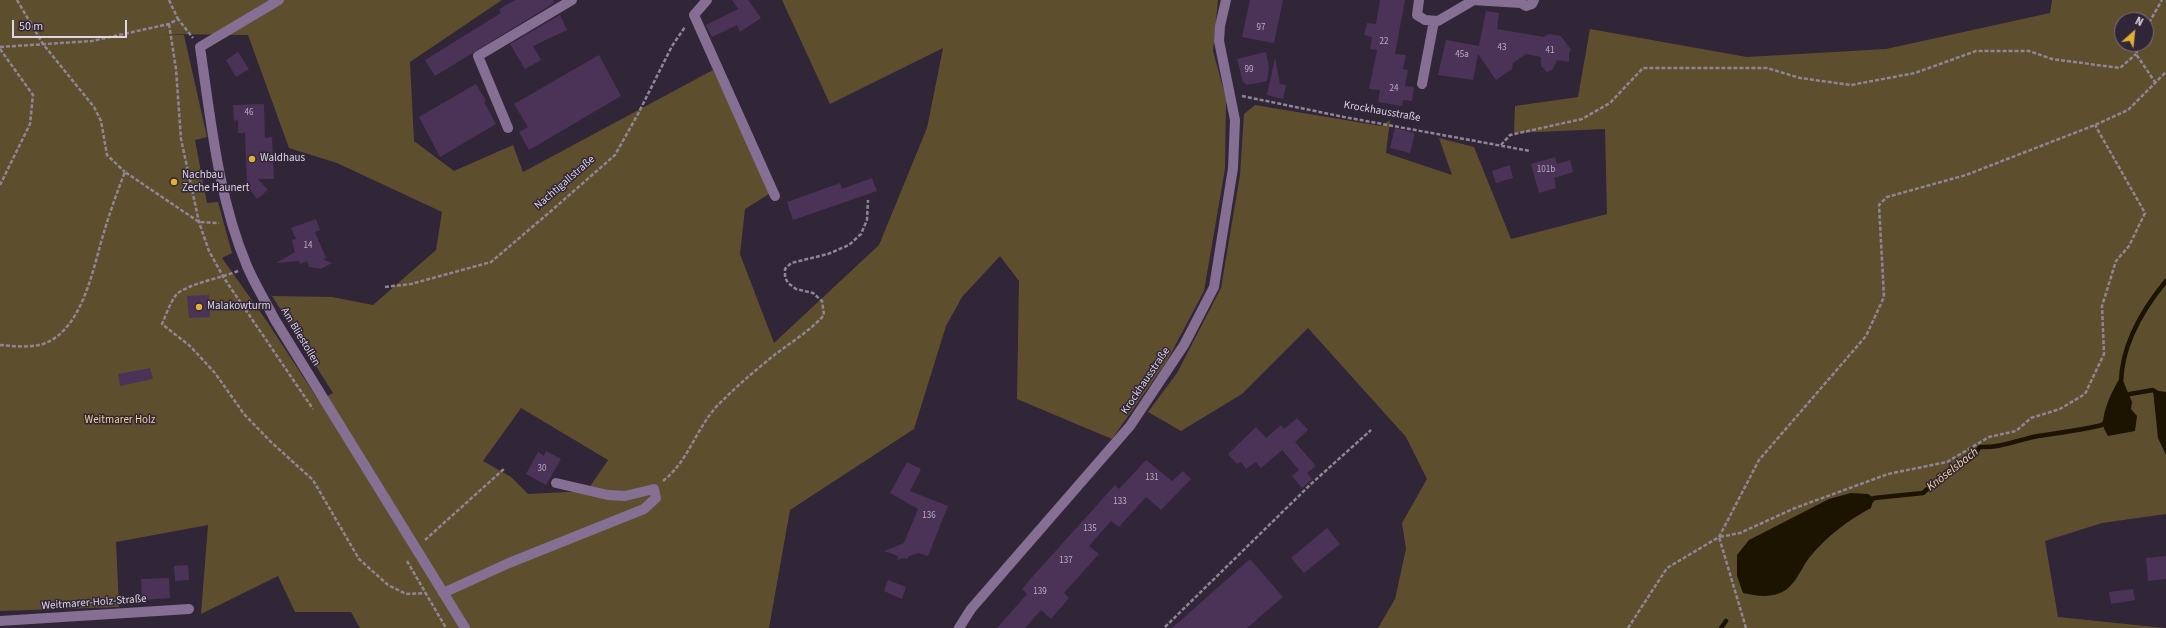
<!DOCTYPE html>
<meta charset="utf-8">
<style>
body{margin:0}
#map{position:relative;width:2166px;height:628px;overflow:hidden;background:#312538;font-family:"Source Sans 3",sans-serif}
canvas{display:block}
.north{position:absolute;left:2114px;top:12px;width:40px;height:40px;box-sizing:border-box;background:#312538;border:1px solid #766c7c;border-radius:50%;rotate:27deg;font-size:11px;font-weight:700;line-height:16px;text-align:center;color:#ded7e3}
.north::after{content:'';display:block;margin:auto;width:14px;height:18px;background:#dfb034;clip-path:polygon(50% 0,100% 100%,50% 72%,0 100%)}
.scale{position:absolute;left:12px;top:20px;width:115px;height:18px;box-sizing:border-box;border:2px solid #ded7e3;border-top:0;padding-left:5px;font-size:12px;line-height:14px;white-space:nowrap;color:#ded7e3;-webkit-text-stroke:3px #312538;paint-order:stroke}
</style>
<div id="map">
<canvas width="2166" height="628"></canvas>
<div class="north">N</div>
<div class="scale">50 m</div>
</div>
<script>
const c = document.querySelector('canvas').getContext('2d');
c.lineJoin = 'round';
function fill(path, color) { c.fillStyle = color; c.fill(path, 'evenodd'); }
function strokePath(path, color, width, dash) { c.strokeStyle = color; c.lineWidth = width; c.lineCap = dash ? 'butt' : 'round'; c.setLineDash(dash || []); c.stroke(path); }
function label(font, color, halo, rows, align = 'center') {
  c.font = font + ' "Source Sans 3",sans-serif'; c.lineWidth = 3; c.setLineDash([]); c.textBaseline = 'middle'; c.strokeStyle = halo; c.fillStyle = color; for (const [text, x, y, turn = 0] of rows) {
    c.save(); c.translate(x, y); c.rotate((+turn || 0) * Math.PI / 180); c.textAlign = isNaN(turn) ? turn : align; if (halo) c.strokeText(text, 0, 0); c.fillText(text, 0, 0); c.restore();
  }
}
fill(new Path2D(`
 M0,0H502L410,62L414,141L454,171L513,145L523,172L713,70L759,167L769,194L745,209L740,254L774,343L879,245L927,128L943,48L830,104L782,0H1218L1213,51L1226,99L1225,169L1204,291L1167,361L1112,439L1017,399L1019,281L1000,256L962,297L946,326L914,429L790,510L769,628H360L351,612H295L278,576L201,614L208,525L116,542L119,607L0,611ZM162,34L248,35L289,148L337,163L442,212L436,250L373,305L332,297L272,296L333,393L319,401L268,323L222,258L232,253L218,202L207,203L195,140L207,137L184,35ZM521,408L608,460L587,491L528,494L511,477L483,461Z
 M2052,0H2166V514L2102,523L2045,541L2058,617L2165,628H1378L1395,599L1406,549L1402,523L1427,479L1406,437L1308,328L1242,394L1181,431L1148,412L1177,373L1221,288L1240,175L1244,114L1255,105L1381,126L1390,120L1386,153L1452,175L1439,138L1474,147L1511,239L1607,214L1605,129L1514,133L1515,106L1578,97L1590,29L1747,57L1886,49L2050,13ZM2122,20H2146V44H2122Z`), '#5d4f2e');
fill(new Path2D(`
 M2121,376L2132,402L2131,409L2137,416L2135,431L2108,436C2106,432 2103,428 2103,424C2103,409 2113,389 2121,376Z
 M2153,390L2166,392V455L2158,438Z
 M1851,493L1868,494L1874,498L1871,508C1848,520 1826,537 1809,558C1803,566 1799,576 1792,584C1780,599 1760,597 1743,593L1737,576V555L1749,540L1829,499Z`), '#1c1300');
strokePath(new Path2D(`
 M2121,382C2122,344 2143,309 2166,281
 M2126,396L2130,394L2153,390L2166,399
 M1870,502L1874,498L1923,493L1951,468L1970,459L1980,447C2000,448 2018,440 2038,436C2059,433 2081,430 2102,425L2106,421
 M1721,628L1726,621`), '#1c1300', 4.5);
fill(new Path2D(`
 M515,0H553L554,3L435,76L425,60L501,13L499,9Z
 M732,0H748L761,18L740,32L737,25L712,37L706,25L738,9Z
 M1250,0H1283L1274,43L1242,37Z
 M1380,0H1405L1395,54L1406,55L1403,69L1408,70L1405,86L1414,87L1412,101L1403,100L1402,106L1378,102L1380,90L1369,89L1377,50L1370,49L1372,37L1364,35L1367,23L1376,24Z
 M1486,11L1499,13L1497,29L1544,37L1549,34L1561,36L1571,50L1569,52V62L1557,60L1553,69L1547,72L1541,66V57L1526,54L1513,63L1512,69L1496,80L1478,54L1473,80L1438,75L1446,40L1479,46Z
 M560,15L567,30L533,46L541,60L525,69L510,44Z
 M238,52L249,69L236,77L226,60Z
 M1266,52L1269,67L1267,81L1247,85L1243,82L1237,59Z
 M599,55L621,96L529,150L519,132L528,127L514,104Z
 M1275,58L1280,84L1286,85L1283,99L1267,95Z
 M476,84L486,101L484,102L496,124L440,157L419,117Z
 M264,104L265,138L272,137L274,179H258L268,190L257,199L247,186L245,133H238V120L234,121L233,105Z
 M1395,128L1415,133L1410,153L1390,148Z
 M1555,157L1557,164L1570,160L1573,172L1554,178L1556,188L1539,193L1531,164Z
 M1510,165L1513,178L1496,183L1492,171Z
 M872,178L877,191L793,220L787,202L840,183L842,189Z
 M316,219L320,230L315,232L326,258L323,259L332,263L321,269L309,267L307,261L300,264L299,261L276,263L295,252L292,240L296,239L291,228Z
 M209,295L210,317L189,318L187,296Z
 M150,368L153,379L120,386L118,374Z
 M1297,418L1308,430L1295,442L1316,466L1307,473L1312,479L1302,488L1292,476L1299,470L1282,450L1261,468L1256,462L1246,469L1241,462L1237,464L1228,454L1256,427L1266,438L1281,425L1284,429Z
 M546,451L561,459L546,485L526,474L538,452L544,456Z
 M1146,460L1172,481L1183,471L1191,479L1161,510L1146,497L1119,527L1111,521L1089,546L1099,554L1064,593L1069,598L1051,619L1041,610L1025,628H997L1027,594L1022,589L1034,575L1115,485L1119,489Z
 M907,462L921,469L910,491L948,506L928,556L919,553L909,556L907,559L903,558L897,560L898,556L884,551L904,543L918,509L890,493Z
 M1327,528L1340,544L1304,573L1291,558Z
 M2166,556V579L2148,581L2146,558Z
 M1250,559L1283,597L1247,628H1172Z
 M188,565L189,580L175,581L174,566Z
 M169,578L170,598L142,600L141,579Z
 M888,580L906,587L902,599L884,591Z
 M2133,589L2135,600L2111,604L2109,592Z`), '#4b3358');
strokePath(new Path2D(`
 M17,0L43,44L94,107L101,121L107,155L125,172
 M169,0L178,19
 M169,24L176,69L181,139L199,222L209,251L224,278L313,409
 M2146,28L2162,0
 M2140,44L2136,54L2155,82
 M0,47L92,41L169,24L178,19L193,38
 M0,49L33,95L30,124L0,185
 M1242,96L1344,117L1530,151
 M1501,145L1510,135L1582,119L1610,103L1643,68H1767L1800,78L1851,85L1915,73L1976,51H2029L2052,59L2120,68L2136,54
 M238,271C222,278 186,284 176,295C170,303 166,315 162,324L190,346L215,373L244,414L271,442L313,480L359,559L388,585L406,594L426,593
 M385,287L411,284L491,262L551,211L615,155L638,114L672,46L685,27
 M0,345C13,346 29,348 43,344C83,330 93,268 104,232C110,212 117,192 125,172L199,222L219,223
 M663,481C690,460 697,424 722,401C739,384 758,368 777,353C793,341 811,330 824,315L822,301L813,293L796,289L788,283L785,277V269L791,263L828,254L849,245L861,234L867,220L868,200
 M425,540L505,468
 M407,561L446,628
 M1165,627L1311,484L1371,430
 M1628,628L1667,568L1719,537L1759,460L1866,336L1884,297L1879,205L1887,197L1966,175L2095,125L2128,110L2166,72
 M1746,628L1719,537L1740,533L1795,508L1888,474L1947,462L1989,437L2016,431L2031,418L2060,409L2085,394L2104,354L2102,306L2116,261L2129,246L2145,213L2095,125`), '#8f8594', 2.5, [4, 2]);
strokePath(new Path2D(`
 M279,0L200,47C211,121 218,197 247,266C255,285 266,302 275,320L465,628
 M707,0L694,15L775,196
 M1419,0L1417,15L1425,20L1438,21L1474,0
 M1472,0L1521,3L1526,6L1532,4L1534,0
 M1422,84L1434,21
 M508,128L478,56L572,0
 M443,593L509,563L644,509L656,498L654,489L625,496L608,495L556,483
 M0,621L189,609
 M959,628L971,609L1130,426L1184,345L1214,287L1233,168L1235,120L1219,41L1220,26L1226,0`), '#856f92', 10);
for (const [x, y, r, color] of [
 [252,159,4,"#dfb034"],
 [174,182,4,"#dfb034"],
 [199,307,4,"#dfb034"]
]) { const dot = new Path2D(); dot.arc(x, y, r, 0, 2 * Math.PI); c.fillStyle = color; c.fill(dot); strokePath(dot, '#312538', 1.5); }
label('9px', '#b9aec0', null, [
 ["97",1261,28],
 ["22",1384,42],
 ["43",1502,48],
 ["41",1550,51],
 ["45a",1462,55],
 ["99",1249,70],
 ["24",1394,89],
 ["46",249,113],
 ["101b",1546,170],
 ["14",308,246],
 ["30",542,469],
 ["131",1152,478],
 ["133",1120,502],
 ["136",929,516],
 ["135",1090,529],
 ["137",1066,561],
 ["139",1040,592]
]);
label('11px', '#ded7e3', '#312538', [
 ["Krockhausstraße",1382,112,10],
 ["Nachtigallstraße",565,183,-41],
 ["Am Bliestollen",300,337,59],
 ["Krockhausstraße",1146,381,-56],
 ["Weitmarer-Holz-Straße",94,603,-4]
]);
label('11px', '#ded7e3', '#312538', [
 ["Waldhaus",260,159],
 ["Nachbau",182,176],
 ["Zeche Haunert",182,189],
 ["Malakowturm",207,307]
], 'left');
label('11px', '#f2d38b', '#312538', [
 ["Weitmarer Holz",120,421]
]);
label('italic 12px', '#f6d68e', '#312538', [
 ["Knöselsbach",1953,470,-38]
]);
</script>
